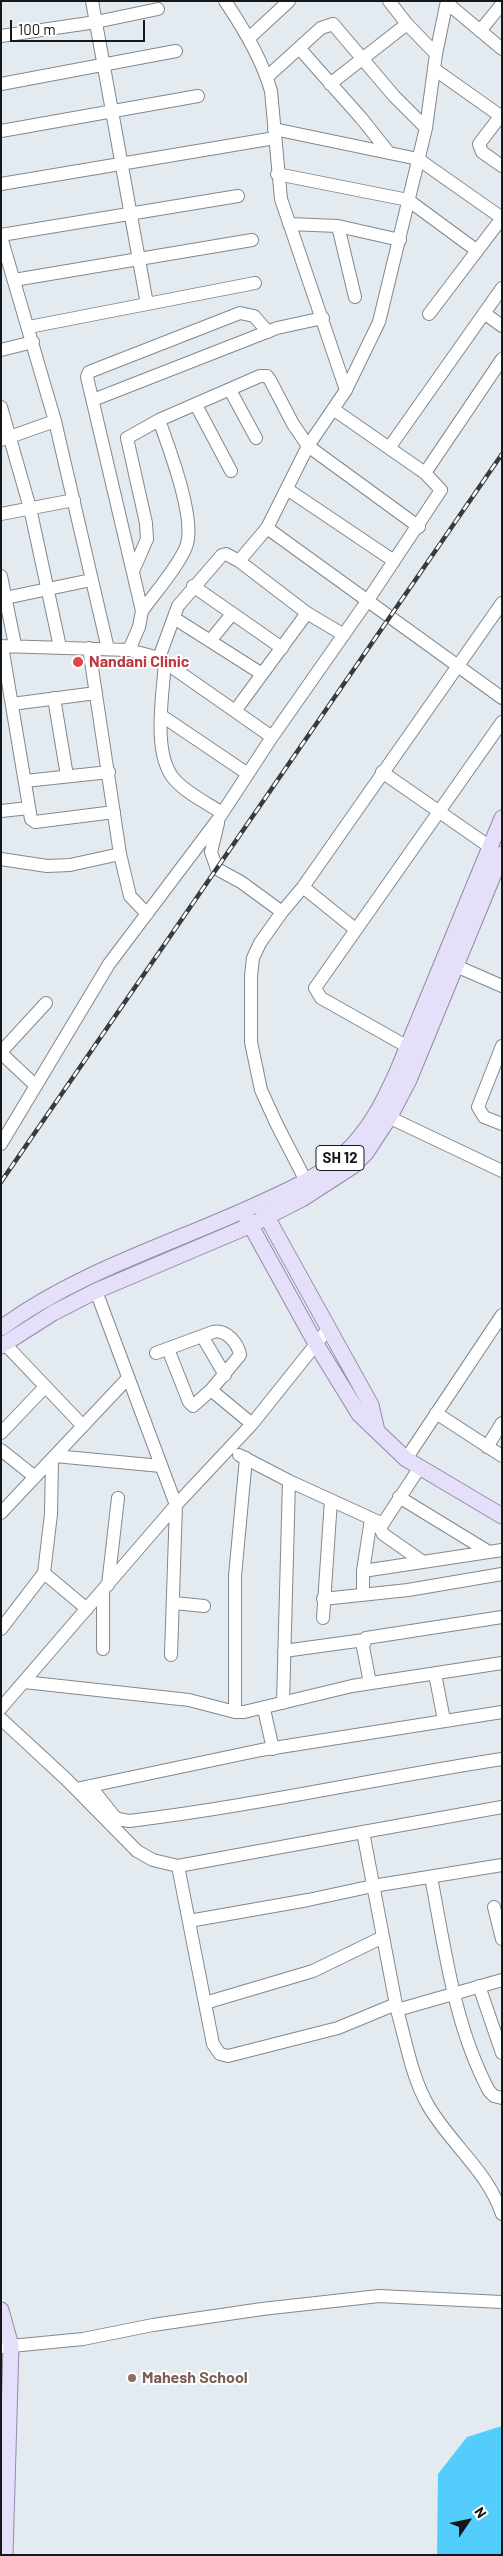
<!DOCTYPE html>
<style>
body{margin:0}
#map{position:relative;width:503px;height:2556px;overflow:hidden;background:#e3eaf0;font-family:Barlow,sans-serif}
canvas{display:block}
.frame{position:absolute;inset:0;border:2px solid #15181a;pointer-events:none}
.north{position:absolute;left:443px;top:2496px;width:50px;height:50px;-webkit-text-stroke:4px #fff;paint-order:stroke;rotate:56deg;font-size:14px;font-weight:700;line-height:20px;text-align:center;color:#15181a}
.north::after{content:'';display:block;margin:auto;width:18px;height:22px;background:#15181a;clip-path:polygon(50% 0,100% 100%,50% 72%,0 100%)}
.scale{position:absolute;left:10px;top:20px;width:135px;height:22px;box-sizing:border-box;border:2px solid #15181a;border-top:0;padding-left:6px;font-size:15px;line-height:18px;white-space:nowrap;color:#15181a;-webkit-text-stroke:4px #fff;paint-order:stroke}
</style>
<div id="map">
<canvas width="503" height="2556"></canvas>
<div class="frame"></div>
<div class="north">N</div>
<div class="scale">100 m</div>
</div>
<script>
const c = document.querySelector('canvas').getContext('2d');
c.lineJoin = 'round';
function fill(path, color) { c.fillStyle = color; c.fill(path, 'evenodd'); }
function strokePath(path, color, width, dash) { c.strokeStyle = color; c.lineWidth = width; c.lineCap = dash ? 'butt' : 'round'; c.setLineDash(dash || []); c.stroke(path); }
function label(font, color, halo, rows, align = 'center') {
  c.font = font + ' Barlow,sans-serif'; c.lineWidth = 4; c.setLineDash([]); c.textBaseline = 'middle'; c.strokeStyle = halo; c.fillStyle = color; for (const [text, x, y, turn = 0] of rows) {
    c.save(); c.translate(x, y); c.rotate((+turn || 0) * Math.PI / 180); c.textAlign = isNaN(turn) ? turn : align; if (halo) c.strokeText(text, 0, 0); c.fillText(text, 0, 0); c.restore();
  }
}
fill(new Path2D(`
 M502,2426V2555H437L438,2474L467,2437Z`), '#53cefc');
const minor = new Path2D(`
 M92,1L147,304
 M225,1C244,29 262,59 271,91L281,199L346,390
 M389,1L407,24L436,54
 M447,3L502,49
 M480,31L502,4
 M1,36L96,22L158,9
 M249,38L289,1
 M300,49L362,119L389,153
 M434,69L502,117
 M267,77L321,28L333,24L394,96L426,128
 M1,84L176,51
 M330,84L407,24
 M502,114L479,144L482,152L502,166
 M274,129L418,159L502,218
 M1,131L198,96
 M277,174L408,200L476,250
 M1,184L275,138
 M289,224L338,226L400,240
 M338,226L355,297
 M1,235L238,196
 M1,237L55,421L108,649
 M14,280L252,240
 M484,313L502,326
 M429,314L502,218
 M29,327L255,283
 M1,350L33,342
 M230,390L256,438
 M93,400L277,328L323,318
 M196,405L231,471
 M1,407L30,508L60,647
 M1,440L55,421
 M389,448L502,288
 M425,473L502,359
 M287,489L394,561
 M1,514L74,500
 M267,528L502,698
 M239,561L307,613L344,635
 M133,571L147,539L146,523L127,438L159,420L260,376H267L270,380L293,424L308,446L419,527
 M1,576L15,645
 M193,586L282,648
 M1,599L91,580
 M142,611C154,594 182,562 187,544C195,516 169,448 159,420
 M174,618L262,674
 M210,641L232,614
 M1,646L129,650L159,658
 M2,646L31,819L35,822L114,812
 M89,648L120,854L130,896L147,914
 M129,650L139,627L142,611L87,377L89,372L240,313L254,316L268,332
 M165,662C163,694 152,753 174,779C186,793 207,803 222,813
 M54,698L67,776
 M12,704L96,693
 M235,711L307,613
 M162,716L248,774
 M272,737L368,600L441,490L425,473L333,409
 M382,772L490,847
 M25,781L109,772
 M1,811L29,808
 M218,823L211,852L217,869L241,882L282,912L260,943L253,958L251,976V1042L261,1090L277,1125L306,1181
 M1,859L47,866L70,865L120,854
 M303,887L355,929
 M282,912L303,887L502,603
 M456,966L502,986
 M502,1046L478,1107L484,1117L502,1124
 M408,1047L321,998L315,988L502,722
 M1,1052L46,1003
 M1,1053L36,1086
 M382,1114L502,1171
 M1,1144L109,964L219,818L272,737L159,658L178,606L222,555L226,554L239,561L267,528L308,446L346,390L379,322L426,128L436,54L447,1
 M96,1291L176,1505L171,1655
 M202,1336L225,1375
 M4,1343L83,1426
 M156,1353L213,1332C226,1329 238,1343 240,1355L211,1390L193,1406L189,1402L168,1349
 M211,1390L252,1424
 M436,1413L502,1456
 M1,1433L44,1388
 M487,1447L502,1423
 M1,1450L35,1477
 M239,1455L289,1481L381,1523
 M55,1456L161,1466
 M406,1459L502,1315
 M420,1467L380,1528L383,1534L423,1562
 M399,1497L489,1552
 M1,1513L128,1378
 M363,1571L502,1550
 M44,1573L87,1609
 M108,1585L118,1498
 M103,1591V1649
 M363,1595V1571L371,1519
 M323,1599L408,1590L502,1574
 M174,1603L204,1606
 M323,1618L331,1500
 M1,1629L44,1573L51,1514L52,1459
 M284,1651L364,1640
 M435,1674L444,1720
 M24,1682L189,1700L235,1712H244L352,1686L502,1663
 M370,1683L363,1647L366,1638L502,1617
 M283,1703L289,1481
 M1,1708L176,1505L252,1424L328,1329
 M264,1709L273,1749
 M235,1712V1576L246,1458
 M1,1719L66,1779L137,1851L153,1860L178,1866L363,1832
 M90,1786L114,1816L118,1819L129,1821C255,1806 377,1778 502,1759
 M76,1789L261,1750L502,1712
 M178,1866L213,2044L220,2054L228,2056L338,2028L396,2004
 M431,1877C445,1949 454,2025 489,2091L494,2096L502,2098
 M494,1907L502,1939
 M189,1921L308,1900L373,1886L502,1865
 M502,1980L397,2010C406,2041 412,2079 429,2107C451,2144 488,2172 502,2214
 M479,1986L502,2053
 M205,2003L313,1971L383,1937
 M397,2010L363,1832L502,1807
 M1,2347L83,2339L153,2325L262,2309L379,2296L502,2302`);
const major = new Path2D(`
 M263,1210L371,1405L377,1431
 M246,1217L316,1344L359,1414L406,1459L502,1516
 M1,1328C77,1272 171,1244 256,1205C286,1191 320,1177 344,1154C369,1131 383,1103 397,1072L502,818
 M1,1346L53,1313L96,1291L249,1226L302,1199L353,1166L366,1153L389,1118L409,1080L502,854
 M1,2310L11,2346L5,2555`);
strokePath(minor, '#82888e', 14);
strokePath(major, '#928ba8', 17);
strokePath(minor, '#fff', 12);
strokePath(major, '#e6dff9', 15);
const rail = new Path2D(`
 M1,1182L502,454`);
strokePath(rail, '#373b3e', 4.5);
strokePath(rail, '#fff', 2.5, [8]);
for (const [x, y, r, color] of [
 [78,662,6,"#e0444e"],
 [132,2378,5,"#8d6e63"]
]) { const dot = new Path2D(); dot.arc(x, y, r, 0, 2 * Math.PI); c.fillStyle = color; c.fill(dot); strokePath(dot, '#fff', 2); }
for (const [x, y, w] of [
 [340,1158,48]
]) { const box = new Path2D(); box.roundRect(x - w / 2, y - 12.5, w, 25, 4); c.fillStyle = '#fff'; c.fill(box); strokePath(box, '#15181a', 1); }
label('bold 15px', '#15181a', null, [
 ["SH 12",340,1158]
]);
label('bold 16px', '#be3a42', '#fff', [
 ["Nandani Clinic",89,662]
], 'left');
label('bold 16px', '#785e54', '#fff', [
 ["Mahesh School",142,2378]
], 'left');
</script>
